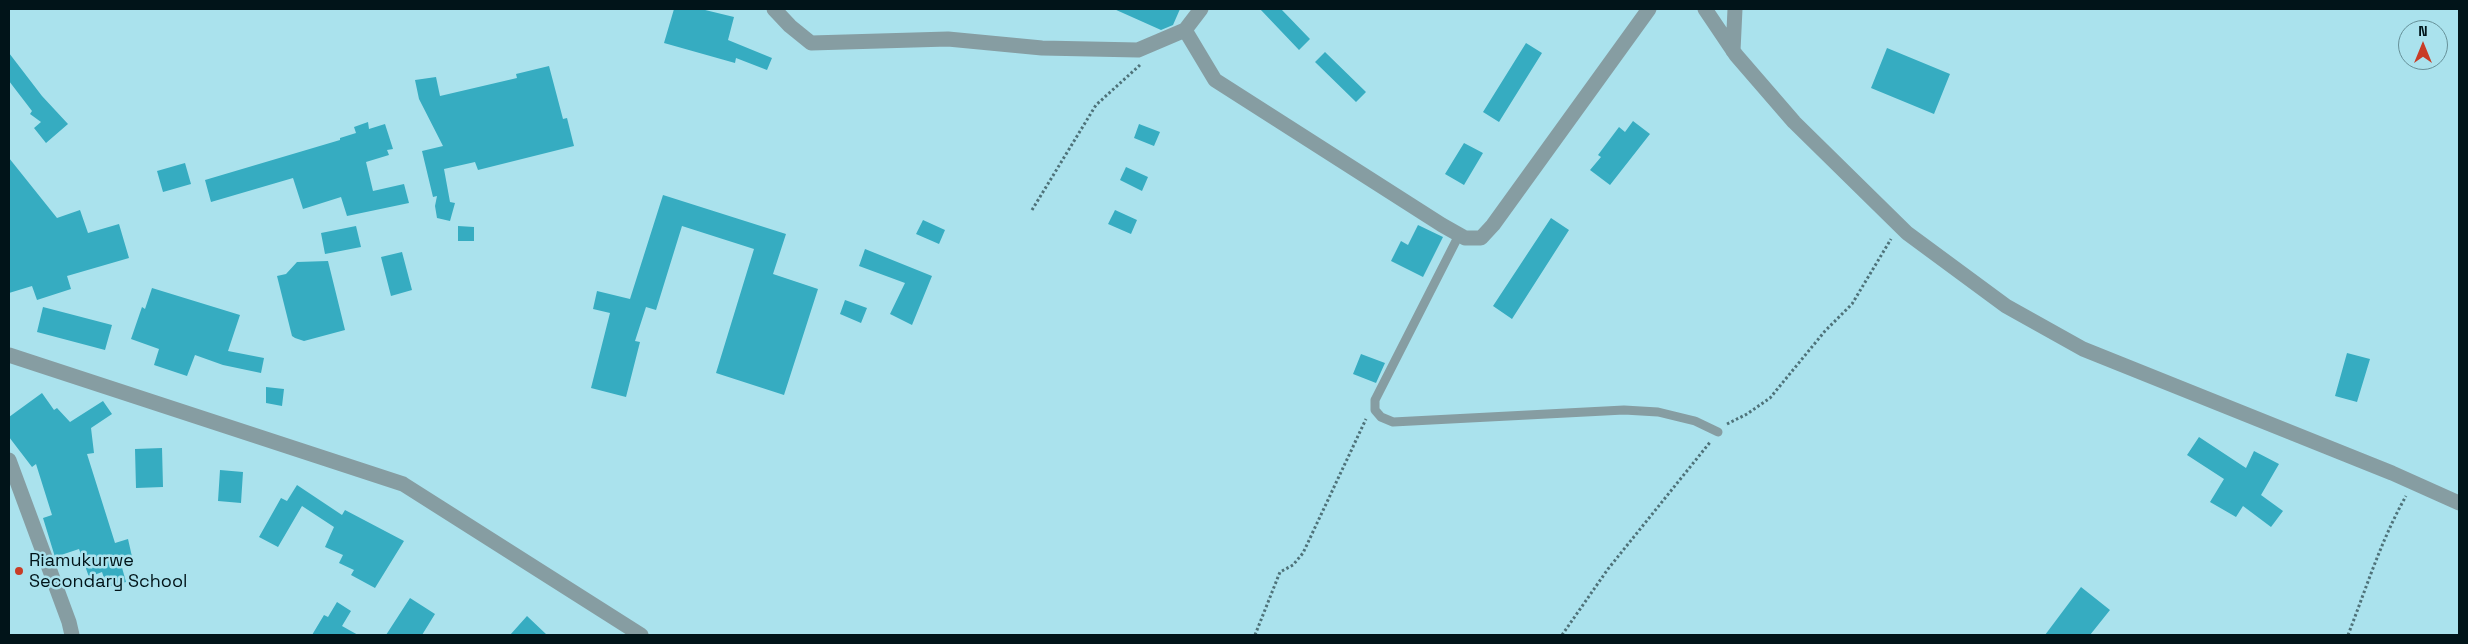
<!DOCTYPE html>
<style>
body{margin:0}
#map{position:relative;width:2468px;height:644px;overflow:hidden;background:#aae2ed;font-family:"Space Grotesk",sans-serif}
canvas{display:block}
.frame{position:absolute;inset:0;border:10px solid #011419;pointer-events:none}
.north{position:absolute;left:2398px;top:20px;width:50px;height:50px;box-sizing:border-box;background:#aae2ed;border:1px solid #669098;border-radius:50%;rotate:0deg;font-size:14px;font-weight:700;line-height:20px;text-align:center;color:#011419}
.north::after{content:'';display:block;margin:auto;width:18px;height:22px;background:#c83c26;clip-path:polygon(50% 0,100% 100%,50% 72%,0 100%)}
</style>
<div id="map">
<canvas width="2468" height="644"></canvas>
<div class="frame"></div>
<div class="north">N</div>
</div>
<script>
const c = document.querySelector('canvas').getContext('2d');
c.lineJoin = 'round';
function fill(path, color) { c.fillStyle = color; c.fill(path, 'evenodd'); }
function strokePath(path, color, width, dash) { c.strokeStyle = color; c.lineWidth = width; c.lineCap = dash ? 'butt' : 'round'; c.setLineDash(dash || []); c.stroke(path); }
function label(font, color, halo, rows, align = 'center') {
  c.font = font + ' "Space Grotesk",sans-serif'; c.lineWidth = 5; c.setLineDash([]); c.textBaseline = 'middle'; c.strokeStyle = halo; c.fillStyle = color; for (const [text, x, y, turn = 0] of rows) {
    c.save(); c.translate(x, y); c.rotate((+turn || 0) * Math.PI / 180); c.textAlign = isNaN(turn) ? turn : align; if (halo) c.strokeText(text, 0, 0); c.fillText(text, 0, 0); c.restore();
  }
}
fill(new Path2D(`
 M674,9H701L734,17L728,40L772,58L767,70L736,58L735,63L664,43Z
 M1114,9H1180L1173,25L1161,30Z
 M1260,9H1281L1310,39L1299,50Z
 M1526,43L1542,53L1499,122L1483,112Z
 M1887,48L1950,74L1934,114L1871,88Z
 M1325,52L1366,92L1356,102L1315,62Z
 M9,53L42,96L68,124L46,143L34,128L41,122L30,114L32,111L9,81Z
 M549,66L563,119L567,118L574,146L478,170L475,162L444,169L450,202L455,203L450,221L437,218L435,206L437,196L433,197L422,151L443,146L419,99L415,80L436,77L440,96L517,78L516,74Z
 M1633,121L1650,134L1610,185L1590,170L1601,157L1598,155L1619,127L1625,132Z
 M368,122L369,129L385,124L393,149L387,150L389,155L366,162L373,191L404,184L409,203L347,216L341,197L303,209L293,178L211,202L205,180L340,140V138L356,133L354,127Z
 M1139,124L1160,132L1154,146L1134,138Z
 M1464,143L1483,153L1464,185L1445,174Z
 M9,158L57,218L80,210L88,233L119,224L129,258L67,276L71,289L37,300L32,286L9,293Z
 M185,163L191,184L163,192L157,171Z
 M1126,167L1148,177L1142,191L1120,180Z
 M663,195L786,234L773,274L818,289L784,395L716,373L754,249L682,226L656,310L646,307L635,341L640,342L626,397L591,388L610,313L593,309L597,291L630,299Z
 M1115,210L1137,220L1131,234L1108,224Z
 M1551,218L1569,230L1512,319L1493,306Z
 M923,220L945,230L939,244L916,234Z
 M1418,225L1443,237L1423,277L1391,261L1401,241L1408,245Z
 M356,226L361,247L325,254L321,233Z
 M458,226L474,227V241H458Z
 M865,249L932,276L912,325L890,314L905,283L859,266Z
 M402,252L412,290L391,296L381,257Z
 M328,261L345,330L304,341L295,338L292,336L277,276L286,274L297,262Z
 M152,288L240,315L228,351L264,358L261,373L223,365L195,355L187,376L154,365L159,349L131,339L142,307L145,309Z
 M845,300L867,308L861,323L840,314Z
 M43,307L112,325L105,350L37,332Z
 M2347,353L2370,359L2357,402L2335,396Z
 M1361,354L1385,363L1376,383L1353,374Z
 M266,387L284,389L282,406L266,403Z
 M42,393L54,410L57,408L70,422L103,401L112,414L91,428L94,453L87,454L115,543L128,539L133,561L121,564L126,582L107,587L102,572L89,577L79,549L55,557L43,518L52,515L36,464L32,467L9,437V417Z
 M2199,437L2246,468L2254,451L2279,464L2261,495L2283,511L2271,527L2243,506L2236,517L2210,502L2224,479L2187,455Z
 M162,448L163,487L136,488L135,449Z
 M220,470L243,472L241,503L218,501Z
 M297,485L342,515L345,510L404,541L375,588L351,575L354,570L339,563L343,555L325,547L334,527L302,506L278,547L259,537L281,498L287,501Z
 M2081,587L2110,610L2090,635H2045Z
 M410,598L435,614L422,635H386Z
 M337,602L351,611L342,626L358,635H312L324,615L328,617Z
 M527,616L547,635H510Z`), '#36acc1');
strokePath(new Path2D(`
 M1032,210L1096,105L1140,65
 M1727,424L1747,414L1770,398L1825,331L1852,304L1891,239
 M1255,635L1280,572L1293,565L1303,553L1366,419
 M1562,635L1608,569L1711,441
 M2348,635C2366,589 2381,540 2406,496`), '#4e7279', 3, [2.5, 2.5]);
strokePath(new Path2D(`
 M1459,235L1375,400V410L1381,417L1393,422L1624,410L1658,412L1695,421L1718,432`), '#869da2', 9);
strokePath(new Path2D(`
 M774,9L790,26L811,43L948,39L1042,48L1138,50L1185,30L1201,9
 M1705,9L1736,55L1794,122L1907,233L2006,306L2083,349L2392,473L2459,503
 M1185,30L1215,80L1442,225L1465,238H1481L1493,225L1649,9
 M1733,51L1735,9
 M9,355L403,484L641,635
 M9,460L69,622L72,635`), '#869da2', 15);
for (const [x, y, r, color] of [
 [19,571,5,"#c83c26"]
]) { const dot = new Path2D(); dot.arc(x, y, r, 0, 2 * Math.PI); c.fillStyle = color; c.fill(dot); strokePath(dot, '#aae2ed', 2); }
label('18px', '#011419', '#aae2ed', [
 ["Riamukurwe",29,561],
 ["Secondary School",29,582]
], 'left');
</script>
